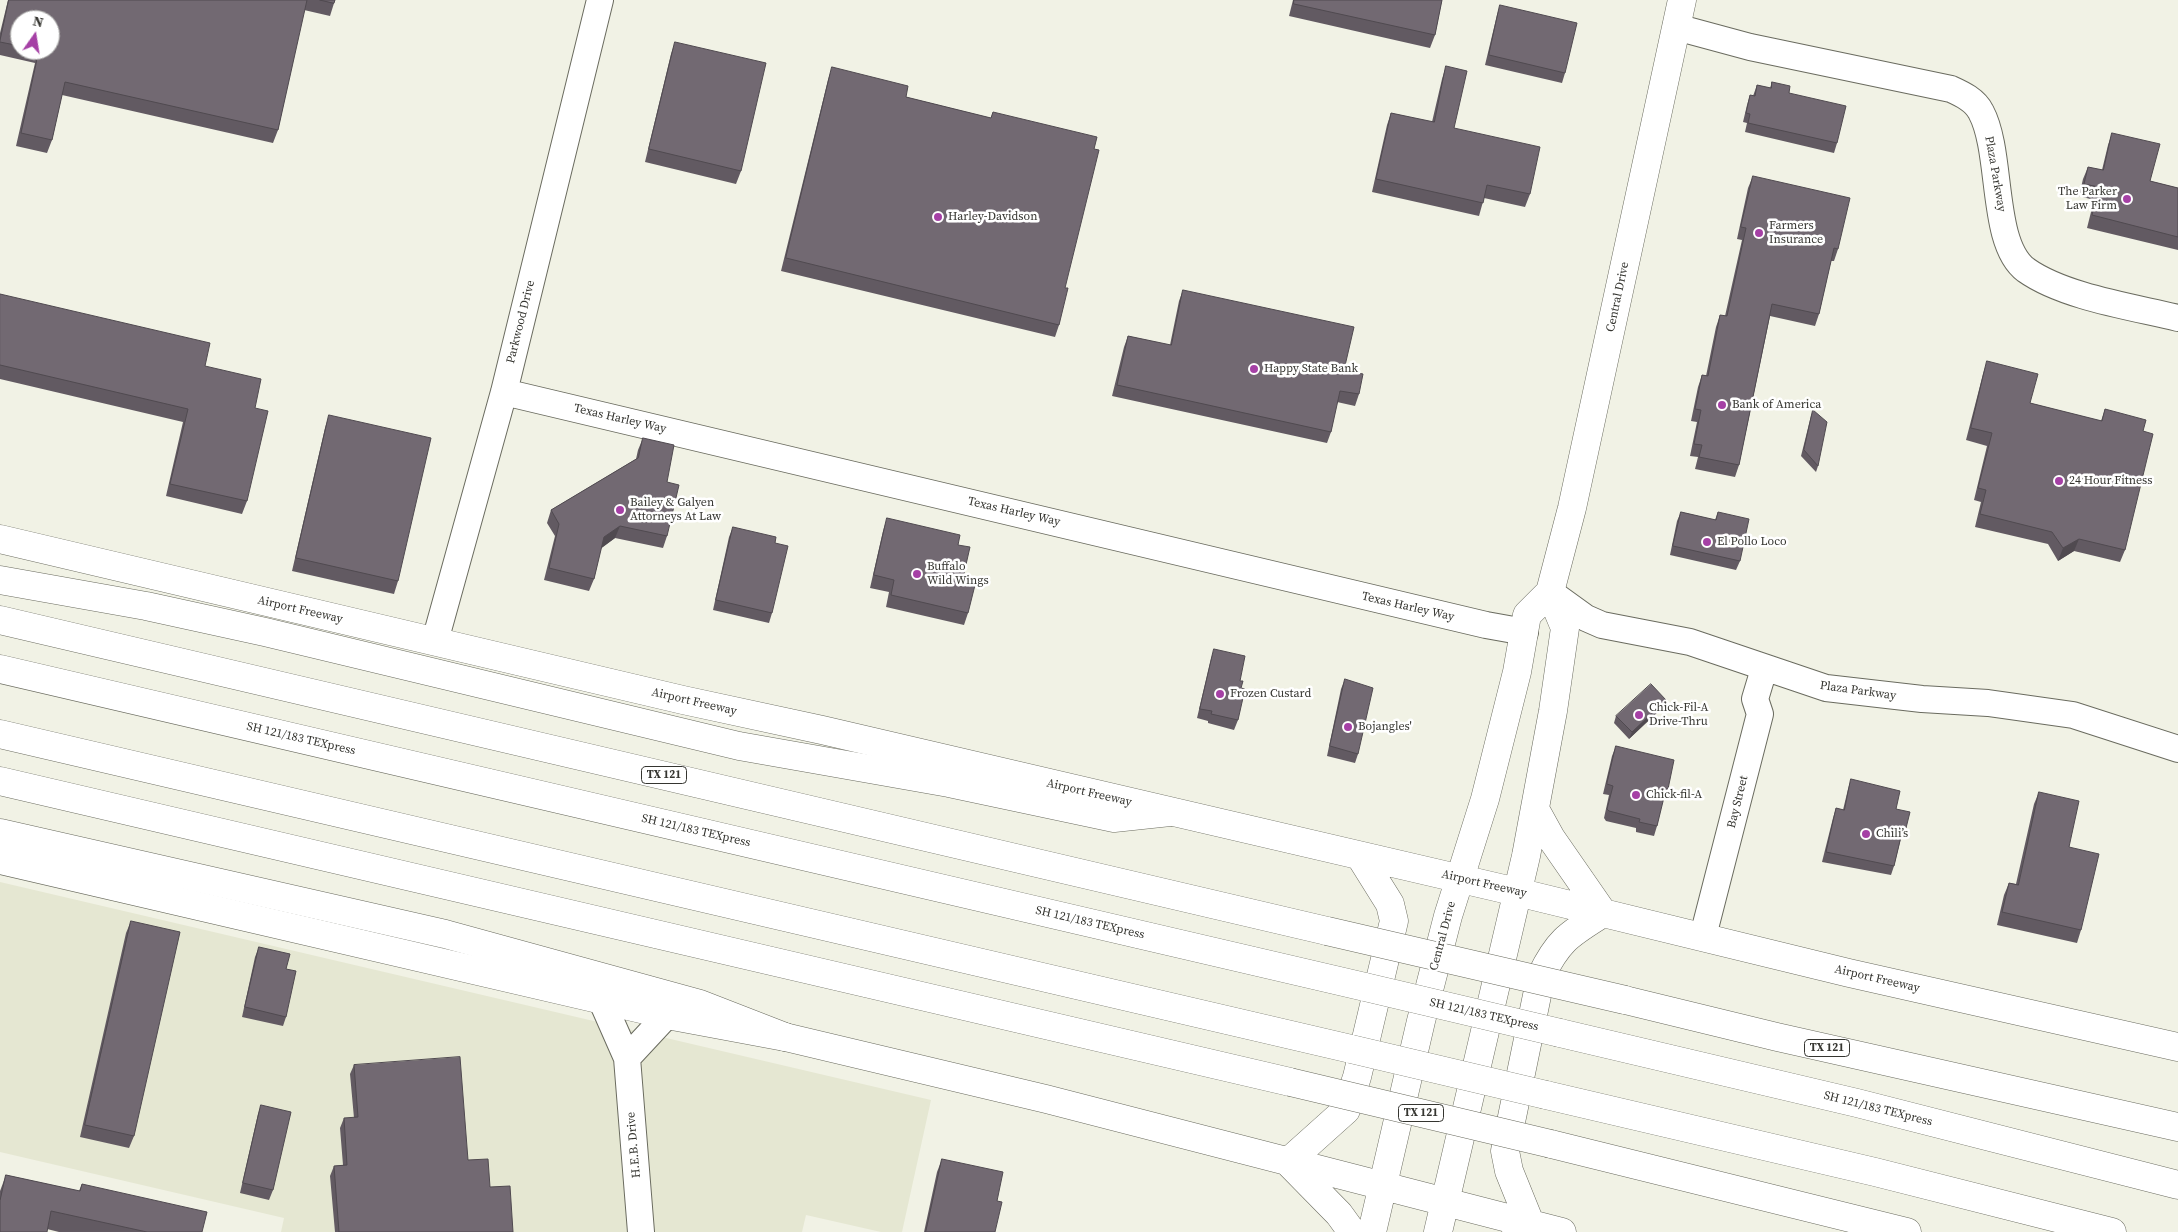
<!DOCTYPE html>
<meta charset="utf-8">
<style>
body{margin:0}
#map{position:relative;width:2178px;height:1232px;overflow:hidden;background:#f1f2e5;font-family:"Source Serif 4",serif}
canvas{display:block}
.north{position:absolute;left:10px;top:10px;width:50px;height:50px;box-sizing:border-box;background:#fff;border:1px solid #aeaeac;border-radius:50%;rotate:13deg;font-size:14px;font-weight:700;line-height:20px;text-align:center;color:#353530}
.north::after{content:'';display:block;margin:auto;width:18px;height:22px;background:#a540a5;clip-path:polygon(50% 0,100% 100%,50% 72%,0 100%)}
</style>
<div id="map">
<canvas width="2178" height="1232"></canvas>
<div class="north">N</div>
</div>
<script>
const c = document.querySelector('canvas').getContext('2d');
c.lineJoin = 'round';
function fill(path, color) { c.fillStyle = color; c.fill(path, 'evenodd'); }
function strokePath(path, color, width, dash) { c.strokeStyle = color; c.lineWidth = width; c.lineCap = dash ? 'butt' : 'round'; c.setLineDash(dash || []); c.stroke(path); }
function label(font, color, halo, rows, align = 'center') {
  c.font = font + ' "Source Serif 4",serif'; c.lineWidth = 5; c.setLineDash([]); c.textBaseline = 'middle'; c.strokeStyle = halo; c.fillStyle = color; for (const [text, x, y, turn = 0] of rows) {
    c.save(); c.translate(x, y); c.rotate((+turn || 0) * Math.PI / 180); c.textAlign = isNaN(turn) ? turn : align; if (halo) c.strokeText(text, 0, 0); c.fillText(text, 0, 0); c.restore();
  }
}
fill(new Path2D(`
 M0,882L931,1100L902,1232H881L806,1215L802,1232H281L284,1218L0,1152Z`), '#e5e7d2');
const minor = new Path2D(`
 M1676,27L1750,47L1951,89C1962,94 1975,100 1981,112C2003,153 1990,243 2026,270C2064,297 2133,307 2178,318
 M504,392L1486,625L1525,632
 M1550,592L1586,618L1602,625L1690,642L1826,688L1922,699L1988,703L2073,715L2178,749
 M435,641L504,392L600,0
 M1703,936L1760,714L1755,699L1764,669
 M601,999L627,1058L641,1232
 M627,1058L667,1015`);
const major = new Path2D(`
 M0,539L683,700L822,730L1517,892L1849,973L2178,1047
 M1535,809L1551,838L1603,913
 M0,860L667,1015L785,1037L1046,1099L1562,1232
 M1288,1162L1346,1110L1357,1077L1394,921L1390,904L1360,856
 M1289,1163L1339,1214L1352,1232
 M1515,1226L1530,1223L1509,1171L1505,1151L1541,976C1559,939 1570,934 1603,913
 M1372,1232L1421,1021L1448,916L1485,799L1517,672L1527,615L1550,592L1572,508L1682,0
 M1438,1232L1526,856L1553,711L1565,628L1550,592`);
const highway = new Path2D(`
 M0,580L146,606L265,632L739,746L949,783L1114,818L1170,812
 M0,620L1327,931
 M0,669L1365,987
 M0,734L1351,1049
 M0,781L1290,1082
 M0,833L445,934L700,1004L785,1037
 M1625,1000L1777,1037L2178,1127
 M1560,1033L1857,1103L2178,1185
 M1546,1095L1875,1172L2112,1232
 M1551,1144L1907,1232`);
strokePath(minor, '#6a6b5f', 28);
strokePath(major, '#6a6b5f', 29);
strokePath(highway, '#6a6b5f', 29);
strokePath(minor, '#fff', 26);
strokePath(major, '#fff', 28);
strokePath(highway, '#fff', 28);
const highwayBridge = new Path2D(`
 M1327,931L1625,1000
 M1365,987L1560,1033
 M1351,1049L1546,1095
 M1290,1082L1551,1144`);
strokePath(highwayBridge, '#6a6b5f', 29, []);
strokePath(highwayBridge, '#fff', 28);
fill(new Path2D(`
 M8,0H335L330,16L304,10L278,130L273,143L62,95L52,140L47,153L16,146L35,63L0,55V33ZM20,20L50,50H20Z
 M1293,0H1442L1435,35L1430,48L1289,16Z
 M1500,5L1565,73L1562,83L1485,65L1497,15Z
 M675,42L741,171L736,184L645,162L671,54Z
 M1446,66L1454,128L1530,194L1525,207L1484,198L1479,216L1372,192L1387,125L1391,113L1432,122L1442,79Z
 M832,67L906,97L991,118L993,112L1065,288L1059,325L1055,337L781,271L828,80Z
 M1772,82L1789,93L1837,143L1834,153L1745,132L1747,123L1743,122L1747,105L1750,95L1753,96L1757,85L1770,88Z
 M2112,133L2150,181L2178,188V250L2087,228L2094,200L2079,196L2083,179L2088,167L2102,170L2108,145Z
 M1753,176L1838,249L1834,261H1831L1819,314L1815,326L1770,316L1739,465L1735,477L1695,469L1698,457L1690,456L1697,422L1691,421L1698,387L1702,375L1706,376L1716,327L1720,315L1725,316L1742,240L1737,239L1748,188Z
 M1183,290L1344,370L1359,394L1355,406L1337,402L1331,432L1327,443L1112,396L1124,347L1128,336L1170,345L1179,301Z
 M0,294L205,366L255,408L247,501L242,514L166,496L183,422L0,379Z
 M1987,361L2030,403L2101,421L2105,409L2143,431L2125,550L2120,562L2074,551L2058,561L2048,544L1975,527L1981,502L1974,500L1987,446L1966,440L1983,374Z
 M1813,410L1818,466L1816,472L1801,456L1811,416Z
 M329,415L398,581L394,594L292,571L325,428Z
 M643,438L667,482V536L663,548L615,538L601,548L594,579L589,591L544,580L555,536L547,523L551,510L636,459L638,450Z
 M1681,512L1715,520L1718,512L1740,561L1736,570L1670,555L1677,521Z
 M887,518L958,545L962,582L968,613L964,625L886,607L889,592L870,588L883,531Z
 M733,527L775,543L772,613L769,623L713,610L729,537Z
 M1214,649L1240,681L1241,688L1238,720L1234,730L1208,723V721L1197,718L1211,659Z
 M1345,679L1358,754L1355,763L1327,756L1341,689Z
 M1666,700L1664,706L1629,739L1614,723L1616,716Z
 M1616,746L1668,789L1664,799H1663L1657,826L1654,836L1636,832V828L1606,821L1604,818L1609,795L1603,794L1612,756Z
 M1851,779L1896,809L1906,828L1902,838H1901L1894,866L1891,875L1822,862L1833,818L1836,808L1843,810L1848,789Z
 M2039,792L2069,847L2081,930L2077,943L1997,925L2004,895L2009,883L2016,884L2034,804Z
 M131,921L134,1136L129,1148L80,1137L126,933Z
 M259,947L286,969V1017L283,1026L242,1017L255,957Z
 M354,1065L468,1160L490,1187L513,1232H335L330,1176L334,1166L343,1165L340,1128L344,1118H354L350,1074Z
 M261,1105L273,1190L269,1200L240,1193L258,1114Z
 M942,1159L995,1232H924L937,1172Z
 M6,1175L79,1191L82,1184L202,1232H59L47,1229L0,1232V1191Z`), '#625a62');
fill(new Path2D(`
 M620,526L615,538L599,550L604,537Z
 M2079,539L2074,551L2058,561L2063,548Z
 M1666,700L1664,706L1629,739L1632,732Z`), '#504a50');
const building = new Path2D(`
 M9,0H307L278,130L65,82L52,140L21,133L39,50H50V20H20V46L0,42Z
 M320,0H335L334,3Z
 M1294,0H1442L1435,35L1294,4Z
 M1500,5L1577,23L1565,73L1489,55Z
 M675,42L766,63L741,171L649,149Z
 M1446,66L1467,71L1454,128L1540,147L1530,194L1487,185L1483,203L1376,179L1391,113L1434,122Z
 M832,67L908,86L906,97L991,118L993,112L1097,137L1094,149L1099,150L1065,288H1068L1059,325L786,258Z
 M1772,82L1790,86L1789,93L1846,106L1837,143L1748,123L1750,114L1746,113L1750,95L1755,96L1757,85L1771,88Z
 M2112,133L2160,144L2150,181L2178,188V237L2092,215L2099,187L2084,184L2088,167L2103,170Z
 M1753,176L1850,198L1838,249L1834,248L1819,314L1772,304L1739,465L1699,457L1702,445L1694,444L1701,410L1695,409L1702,375L1708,376L1720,315L1727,316L1746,228L1741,227Z
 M1183,290L1354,327L1344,370L1363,374L1359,394L1340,391L1331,432L1117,385L1128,336L1171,345Z
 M0,294L210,343L205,366L261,379L255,408L268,411L247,501L170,484L188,409L0,365Z
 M1987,361L2038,374L2030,403L2102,421L2105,409L2146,420L2143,431L2153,434L2125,550L2079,539L2063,548L2052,532L1980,514L1986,490L1978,488L1992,433L1971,428Z
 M1813,410L1827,422L1818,466L1804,450Z
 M329,415L431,438L398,581L296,558Z
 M643,438L674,445L667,482L679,485L667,536L620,526L604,537L594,579L549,568L559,524L551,510L638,458Z
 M1681,512L1716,520L1718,512L1749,519L1740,561L1673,546Z
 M887,518L960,535L958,545L970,547L962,582L975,585L968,613L891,595L894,580L874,575Z
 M733,527L776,537L775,543L788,546L772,613L716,600Z
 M1214,649L1245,656L1240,681H1243L1241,688L1245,689L1238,720L1211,714L1212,711L1200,709Z
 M1345,679L1373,688L1358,754L1330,746Z
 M1651,684L1666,700L1632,732L1616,716Z
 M1616,746L1674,760L1668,789H1666L1657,826L1639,822L1640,819L1609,811L1607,809L1613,786L1607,784Z
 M1851,779L1900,791L1896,809L1910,812L1906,828H1903L1894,866L1826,852L1836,808L1844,810Z
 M2039,792L2079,801L2069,847L2099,854L2081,930L2002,912L2009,883L2018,885Z
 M131,921L180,932L134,1136L85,1125Z
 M259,947L290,954L286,969L296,971L286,1017L245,1007Z
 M460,1057L468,1160L488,1159L490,1187L510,1186L513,1232H339L334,1166L347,1165L344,1118L358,1117L354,1065Z
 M261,1105L291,1112L273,1190L243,1183Z
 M942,1159L1003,1172L997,1201L1002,1202L995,1232H926Z
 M6,1175L80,1191L82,1184L207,1212L202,1232H147L51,1211L47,1232H0V1201Z`);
fill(building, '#726972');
strokePath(building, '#504a50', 1);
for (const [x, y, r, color] of [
 [2127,199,5,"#a540a5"],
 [938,217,5,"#a540a5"],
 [1759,233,5,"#a540a5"],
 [1254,369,5,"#a540a5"],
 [1722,405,5,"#a540a5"],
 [2059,481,5,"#a540a5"],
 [620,510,5,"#a540a5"],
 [1707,542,5,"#a540a5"],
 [917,574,5,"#a540a5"],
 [1220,694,5,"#a540a5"],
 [1639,715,5,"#a540a5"],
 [1348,727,5,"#a540a5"],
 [1636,795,5,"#a540a5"],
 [1866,834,5,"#a540a5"]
]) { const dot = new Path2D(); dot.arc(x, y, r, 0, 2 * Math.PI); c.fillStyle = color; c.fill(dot); strokePath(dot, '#fff', 2); }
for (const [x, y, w] of [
 [664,775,45],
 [1827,1048,45],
 [1421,1113,45]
]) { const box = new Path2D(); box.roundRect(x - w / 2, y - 8.5, w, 17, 4); c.fillStyle = '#fff'; c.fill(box); strokePath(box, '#353530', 1); }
label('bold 11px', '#353530', null, [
 ["TX 121",664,775],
 ["TX 121",1827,1048],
 ["TX 121",1421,1113]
]);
label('12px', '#353530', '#fff', [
 ["Plaza Parkway",1995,174,80],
 ["Central Drive",1618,297,-78],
 ["Parkwood Drive",521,322,-76],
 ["Texas Harley Way",620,419,13],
 ["Texas Harley Way",1014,512,13],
 ["Texas Harley Way",1408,607,13],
 ["Airport Freeway",300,610,13],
 ["Plaza Parkway",1858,691,8],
 ["Airport Freeway",694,702,13],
 ["SH 121/183 TEXpress",301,739,13],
 ["Airport Freeway",1089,793,13],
 ["Bay Street",1738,802,-76],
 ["SH 121/183 TEXpress",696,831,13],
 ["Airport Freeway",1484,884,13],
 ["SH 121/183 TEXpress",1090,923,13],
 ["Central Drive",1443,936,-75],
 ["Airport Freeway",1877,979,13],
 ["SH 121/183 TEXpress",1484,1015,13],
 ["SH 121/183 TEXpress",1878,1109,14],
 ["H.E.B. Drive",634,1145,-95]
]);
label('12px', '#353530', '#fff', [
 ["The Parker",2117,192,"right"],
 ["Law Firm",2117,206,"right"],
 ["Harley-Davidson",948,217],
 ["Farmers",1769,226],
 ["Insurance",1769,240],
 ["Happy State Bank",1264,369],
 ["Bank of America",1732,405],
 ["24 Hour Fitness",2069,481],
 ["Bailey & Galyen",630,503],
 ["Attorneys At Law",630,517],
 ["El Pollo Loco",1717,542],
 ["Buffalo",927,567],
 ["Wild Wings",927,581],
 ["Frozen Custard",1230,694],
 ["Chick-Fil-A",1649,708],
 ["Drive-Thru",1649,722],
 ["Bojangles'",1358,727],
 ["Chick-fil-A",1646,795],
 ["Chili’s",1876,834]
], 'left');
</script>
